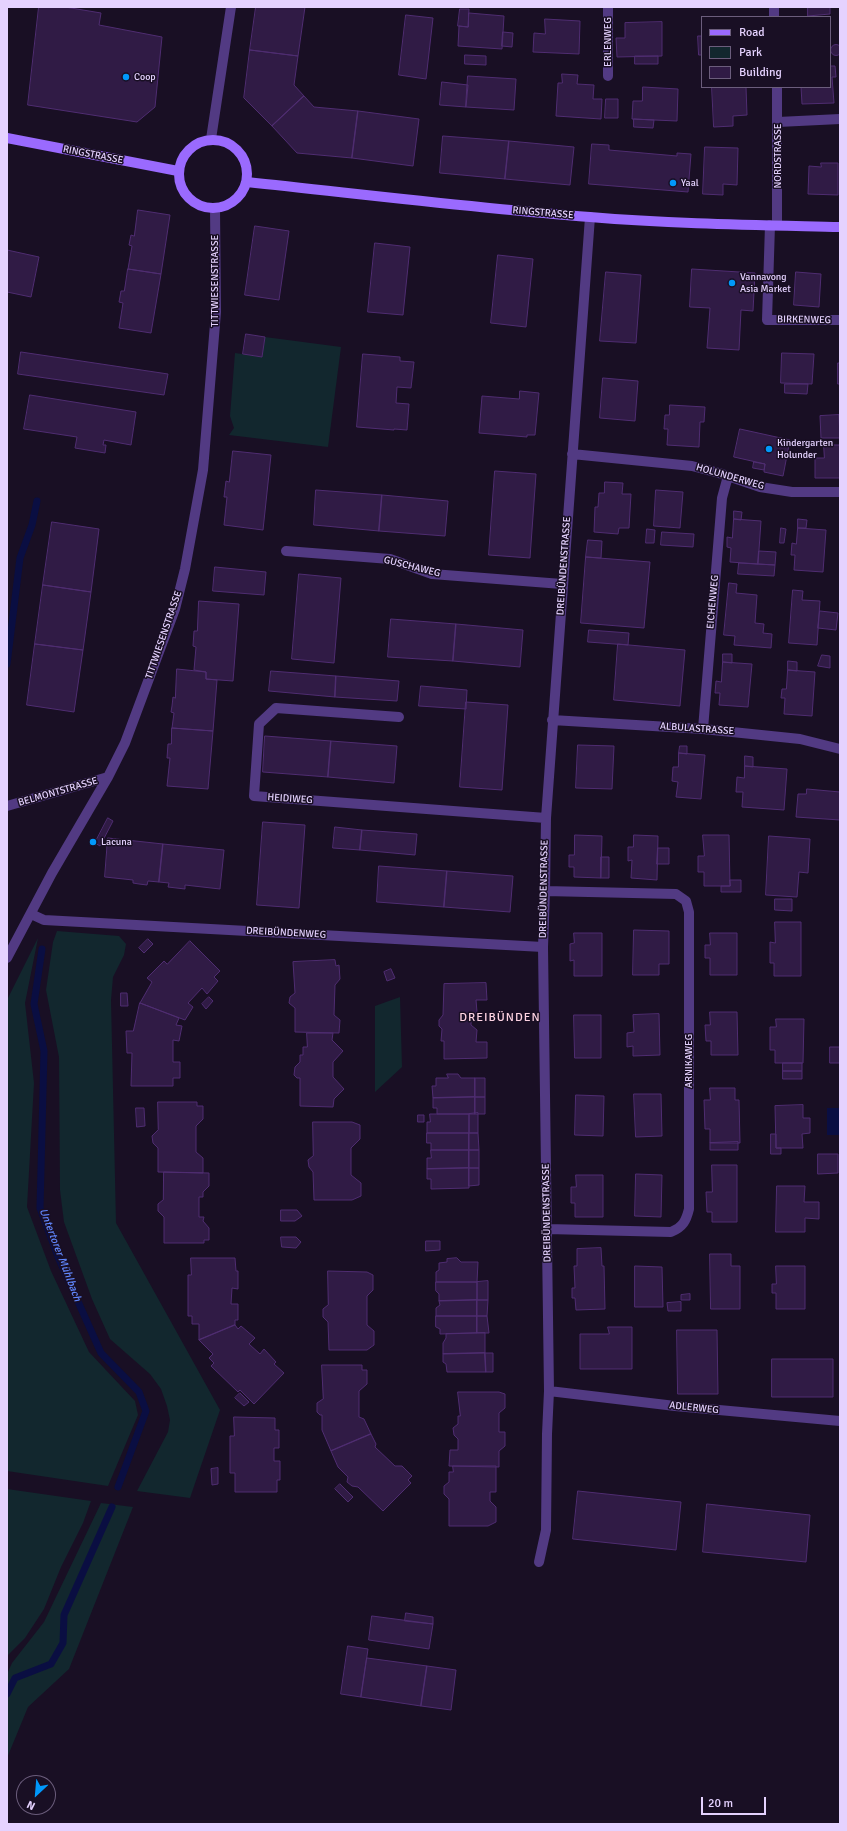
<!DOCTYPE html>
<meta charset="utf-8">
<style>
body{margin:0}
#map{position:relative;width:847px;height:1831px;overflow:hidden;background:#190f24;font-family:Signika,sans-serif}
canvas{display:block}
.frame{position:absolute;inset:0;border:8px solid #e5d2ff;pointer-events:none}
.legend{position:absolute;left:701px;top:16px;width:130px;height:72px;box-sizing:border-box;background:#190f24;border:1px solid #6b5d7c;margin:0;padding:5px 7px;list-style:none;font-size:12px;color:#e5d2ff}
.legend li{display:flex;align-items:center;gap:8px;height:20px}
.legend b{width:20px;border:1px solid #6b5d7c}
.north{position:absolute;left:16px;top:1775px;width:40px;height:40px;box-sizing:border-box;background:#190f24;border:1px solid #6b5d7c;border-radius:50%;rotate:206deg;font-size:11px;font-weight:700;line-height:16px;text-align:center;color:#e5d2ff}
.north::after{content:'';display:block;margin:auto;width:14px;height:18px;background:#0198fb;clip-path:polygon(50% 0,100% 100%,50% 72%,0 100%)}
.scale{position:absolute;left:701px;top:1797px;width:65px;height:18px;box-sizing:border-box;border:2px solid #e5d2ff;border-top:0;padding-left:5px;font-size:12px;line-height:14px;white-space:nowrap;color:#e5d2ff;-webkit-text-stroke:3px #190f24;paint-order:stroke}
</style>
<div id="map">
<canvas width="847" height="1831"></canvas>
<div class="frame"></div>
<ul class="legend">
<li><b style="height:5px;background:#9a6afe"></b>Road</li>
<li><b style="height:11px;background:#12272e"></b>Park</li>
<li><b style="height:11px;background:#301b45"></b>Building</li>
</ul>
<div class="north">N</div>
<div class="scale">20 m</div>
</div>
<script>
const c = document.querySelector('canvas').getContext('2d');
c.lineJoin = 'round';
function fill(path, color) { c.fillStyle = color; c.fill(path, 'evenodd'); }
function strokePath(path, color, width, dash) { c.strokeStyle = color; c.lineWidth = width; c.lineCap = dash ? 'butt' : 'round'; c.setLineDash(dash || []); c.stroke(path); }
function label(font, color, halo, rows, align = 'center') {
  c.font = font + ' Signika,sans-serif'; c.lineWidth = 3; c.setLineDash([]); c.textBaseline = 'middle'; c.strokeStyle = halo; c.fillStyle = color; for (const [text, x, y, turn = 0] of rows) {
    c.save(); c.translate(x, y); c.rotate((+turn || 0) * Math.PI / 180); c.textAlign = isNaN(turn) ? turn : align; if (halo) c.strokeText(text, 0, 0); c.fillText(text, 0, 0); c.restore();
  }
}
fill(new Path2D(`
 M265,337L341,347L328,447L229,435L234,428L230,416L235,353L262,357Z
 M57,931L119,936L126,944L124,955L113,977L111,1000L116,1223L220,1410L190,1498L137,1491L168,1432L170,1420L167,1406L161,1389L150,1374L110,1339L92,1299L64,1222L60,1190L59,1057L46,990L53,942Z
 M38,938L25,1003L34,1083L27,1207L51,1271L89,1352L135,1401L138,1415L108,1486L7,1471V1000Z
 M400,997L402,1067L375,1092V1006Z
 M7,1489L91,1501L83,1523L61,1567L44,1609L25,1638L7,1656Z
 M101,1503L133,1507L69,1669L28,1707L7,1758V1674L12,1663L44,1622Z`), '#12272e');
fill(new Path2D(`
 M827,1108H840V1135H827Z`), '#0a0e42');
strokePath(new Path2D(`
 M7,664L20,558L32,525L37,501
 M42,949L34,1004L44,1051L40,1208L59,1259L101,1353L139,1392L146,1411L118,1487
 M7,1694L15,1678L51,1664L63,1643L64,1615L112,1507`), '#0a0e42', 7);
const building = new Path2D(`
 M39,7H65L101,13L99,25L162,37L155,107L137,122L28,105Z
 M256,7H305L298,56L250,50Z
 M808,7H830V14L808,16Z
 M460,9H469L468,27L458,26Z
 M469,13L504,16L502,49L458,46L459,26L468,27Z
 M406,15L433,18L426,79L399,75Z
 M545,19L580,21L579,54L533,52L534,33L545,34Z
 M662,22V56L617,57L616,38H625V23Z
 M503,32L513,33L512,47L502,46Z
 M698,36H702V55H699Z
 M830.5 50a5.5 5.5 0 1 1 11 0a5.5 5.5 0 1 1-11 0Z
 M250,50L298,56L294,85L304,96L272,126L244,98Z
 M465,55L486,56V65L465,64Z
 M635,56H658V64H635Z
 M830,66H835L836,77H832L834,103L802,104L801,87H830Z
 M562,74L578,75L577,84L594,85L593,99H602L601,119L556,116L558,83H562Z
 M468,76L516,79L514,110L466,107Z
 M442,82L468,85L466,107L440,105Z
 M643,87L678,89L677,121L632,119L633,101H642Z
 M712,87H746L747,115L733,116V126L714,127Z
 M304,96L314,107L358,111L352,158L297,153L272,126Z
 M606,99H618V118H605Z
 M358,111L419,119L413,166L352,158Z
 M634,119L654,120L653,128L634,127Z
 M443,136L509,141L505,179L440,173Z
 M509,141L574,147L570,185L505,179Z
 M592,144L609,145V150L677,156V153L691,154L688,192L589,184Z
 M705,147L738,148L737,185L723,184V195L703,194Z
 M821,163H838V195L808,194L809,166L821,167Z
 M138,210L170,215L161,274L128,269L132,246L129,245L131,235L134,236Z
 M255,226L289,231L279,300L245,295Z
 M375,243L410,247L403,315L368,312Z
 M7,250L39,257L31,297L7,292Z
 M498,255L533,259L526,327L491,323Z
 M128,269L161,274L151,333L119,328L123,303L119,302L121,291H124Z
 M692,269L755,273L753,311L741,310L739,350L707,348L710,308L690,307Z
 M606,272L641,275L636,343L600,341Z
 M796,272L821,274L819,307L794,305Z
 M246,334L265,337L262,357L243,354Z
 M21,352L168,374L164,395L18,374Z
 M782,353L814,354L812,384L781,383Z
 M363,354L400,357V361L414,362L411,388L397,387L396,403L409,404L407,430L394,429V430L357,427Z
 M838,363H840V384H838Z
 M603,378L638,381L635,421L600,418Z
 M785,384H808L807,394L785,393Z
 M520,391L539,393L535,435H527V437L479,433L482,396L519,399Z
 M30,395L136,412L131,445L104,440L103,445H106L105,453L75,448L77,437L24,429Z
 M670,405L705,407L704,422H700L699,447L667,445L668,429H664L665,415H669Z
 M839,415L840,438H821L820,416Z
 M740,429L790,440L783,476L764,472L765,464L734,457Z
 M824,445H840V478H815V458H824Z
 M233,451L271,455L263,530L224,525L227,497H224L226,481L229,482Z
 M754,462L765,464L764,470L753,468Z
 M495,471L536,474L530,558L489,555Z
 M605,482L623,483L622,494H631L629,528H619L618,534L594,532L595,507H598L599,493H604Z
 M316,490L382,495L379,531L314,525Z
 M656,490L683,492L680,528L654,526Z
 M382,495L448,501L445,536L379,531Z
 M734,511L742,512L741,520L734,519Z
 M734,519L761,521L758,564L730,562L731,548L727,547V537L732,538Z
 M798,519L807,520L806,528H798Z
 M52,522L99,529L91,592L43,585Z
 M781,528L786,529L784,543H780Z
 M798,528L826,530L823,572L794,570L795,555H791L792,543L796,544Z
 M647,529L655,530L654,543H646Z
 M662,532L694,534L693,547L661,545Z
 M588,540L602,541L601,558L586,557Z
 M759,551L776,552L775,565L758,564Z
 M586,557L650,562L644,628L581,623Z
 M739,563L775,565L774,576L738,574Z
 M215,567L266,572L264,595L213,591Z
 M299,574L341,578L334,663L292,659Z
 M729,583L737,584L736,593L757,595L755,623L764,624L763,633L772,634L771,648L734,645L735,636L724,635Z
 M43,585L91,592L83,650L35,644Z
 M793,590L803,591L802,600L820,601L817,645L789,643Z
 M199,601L239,604L233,681L206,679V672L194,670L196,647L193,646L194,631H197Z
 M820,611L838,613L836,630L818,628Z
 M391,619L456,624L453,661L388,657Z
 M456,624L523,630L520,667L453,661Z
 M589,630L629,633L628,645L588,642Z
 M35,644L83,650L74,712L27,705Z
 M618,644L685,650L680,706L614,700Z
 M723,654H732V663L723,662Z
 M822,655L830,656V668L818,666Z
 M788,661L797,662V671L788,670Z
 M723,662L752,664L748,707L719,705L720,693H715L716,681L721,682Z
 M177,669L206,672V679L217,680L213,731L172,728L174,713L171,712L172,706L173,697L175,698Z
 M788,670L815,672L812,716L784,714L785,698H781L782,689H786Z
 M271,671L336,676L335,697L269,691Z
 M336,676L399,681L397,701L335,697Z
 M421,686L467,690L466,709L419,706Z
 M466,702L508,705L502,790L460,787Z
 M172,728L213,731L208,789L167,786L170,758H167L168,744H171Z
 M265,736L331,741L328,777L263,772Z
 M331,741L397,746L394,783L328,777Z
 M578,745L614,746L612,789L576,788Z
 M680,746H687V754L679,753Z
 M679,753L705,755L701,799L676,797L678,782L672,781L673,767H678Z
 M745,756L753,757V767L745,766Z
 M745,766L787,769L784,810L742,807L743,792H736L737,777L744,778Z
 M807,789L840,792V820L796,817L798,794H806Z
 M108,818L113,821L100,846L95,843Z
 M263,822L305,825L299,908L257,905Z
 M335,827L362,830L360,850L333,848Z
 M362,830L417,834L415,855L360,850Z
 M575,835L602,836L601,878L574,877V867H569V855H574Z
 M634,835L658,836L657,880L631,878L632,860L628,861V847H633Z
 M703,835H729L730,886H704V872H698V856H704Z
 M769,836L810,839L808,873L799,872L797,897L766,895Z
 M108,838L163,844L159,882L148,881L147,885L139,884L133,883V880L105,877Z
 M163,844L224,850L220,889L185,885V889L168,887L169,883L159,882Z
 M658,848H669V864H657Z
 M601,857H609V878H601Z
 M379,866L447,871L444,907L377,902Z
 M447,871L513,876L510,912L444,907Z
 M730,880H741V892H721V886H730Z
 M775,899H792V911L775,910Z
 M775,922H801V976H774V963H770V942L775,943Z
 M634,930L669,931V964H659V975H633Z
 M574,933H602V976H574V960L570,961V944L574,943Z
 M710,933H737V975H710V958H705V945H710Z
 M148,939L153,944L144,953L139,948Z
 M190,941L220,971L214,977L218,981L207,994L202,988L188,1003L193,1007L185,1020L140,1003L152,982L147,978L164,961L167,964Z
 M335,960L336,966L339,965L340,979L335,985L334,1015L340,1020L339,1033L295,1032V1008L289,1003L290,997L295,993L293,962Z
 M391,969L395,978L387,981L384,972Z
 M486,983L487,1000H476L477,1012L471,1017V1025L477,1030L476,1042H487V1058L444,1059V1041H441L442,1029L439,1026V1020L443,1015L444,984Z
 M121,993H127L128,1006H121Z
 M209,997L213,1001L206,1009L202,1004Z
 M140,1003L179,1018L176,1025L182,1026L179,1041L173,1040V1062H180V1078H173V1086H131L132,1053H127L126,1031H133Z
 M710,1012H737L738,1055H711V1041H706L705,1025H710Z
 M659,1014L660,1055L633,1056V1046L627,1047V1033L634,1032L633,1015Z
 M574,1015H601V1058H575Z
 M776,1019H804L803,1063H775V1050H770V1027H776Z
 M307,1033H333L332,1040L343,1051L333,1062V1077L344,1089L334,1099L333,1107L300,1106V1078H297L294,1075L295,1067L300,1062V1055H303V1047H307Z
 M830,1047H840V1063H830Z
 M783,1063H802V1071H783Z
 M783,1071H802V1079H783Z
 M447,1074H458L461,1078H475V1097L433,1098L432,1086H436V1078H448Z
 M475,1078H485V1097H475Z
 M710,1088H735V1100H739L740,1143H710V1129H705L704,1100H710Z
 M634,1094H661L662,1136L636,1137Z
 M576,1095L604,1096L603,1136L575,1135Z
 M475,1097V1114H437V1108H433V1098Z
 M475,1097H485V1114H475Z
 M158,1102H197V1106H203V1119L196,1126V1152L203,1158V1173L158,1172V1148L153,1143L152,1136L158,1130Z
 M803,1105V1118H810V1133L802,1134L803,1148H776L775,1106Z
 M136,1108H144L145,1126L137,1127Z
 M478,1113V1133H469V1114Z
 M430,1114H469V1133H427V1122H430Z
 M418,1115H424V1122H418Z
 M313,1122H352L360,1125V1139L351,1148V1175L361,1183V1196L352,1200H314L313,1172L309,1167L308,1160L313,1156Z
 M427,1133H469V1150H431V1143H427Z
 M469,1133H478L479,1150H469Z
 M771,1134H776V1148H781V1154H771Z
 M738,1142V1150H710V1143Z
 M431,1150H469V1168L427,1169V1158H431Z
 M469,1150H479V1168H469Z
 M818,1154H838V1173L818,1174Z
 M712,1165H737V1222H712V1212H707L706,1192H712Z
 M469,1168V1188L431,1189V1179H427V1169Z
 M469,1168H479V1185L469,1186Z
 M164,1172L209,1173V1186L203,1192V1197H199V1217H204L203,1221L209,1228V1240H204V1243H164V1217L158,1211V1204L163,1200Z
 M636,1174L662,1175L661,1217L635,1216Z
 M576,1175H603V1217H575V1203H571V1187H576Z
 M777,1186H805L804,1202H819V1219L805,1218V1232H776Z
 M281,1210H297L302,1216L295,1221H281Z
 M281,1237H296L301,1242L296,1248L282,1247Z
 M426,1241H440V1250L426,1251Z
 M601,1248L602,1266H604L605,1309L576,1310L575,1298H572V1288H575L574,1266H577V1249Z
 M710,1254H731V1266H740V1309H711Z
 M191,1258H235L236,1271H238V1289L232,1288L231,1304H238V1320H235V1325L199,1340V1324H192V1316H188V1275H191Z
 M457,1258L461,1262H478L477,1282H436V1272L439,1270V1263L447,1262V1259Z
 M635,1266L662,1267L663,1307H635Z
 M776,1266H805V1309H776V1293H772V1284H776Z
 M328,1271L367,1272L373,1275V1290L367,1296V1325L374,1331V1345L367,1350H329L328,1322L323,1317V1309L328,1305Z
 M488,1281V1300H477V1282Z
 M436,1282H477V1300L439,1301V1294L436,1291Z
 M690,1294V1300H681V1295Z
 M477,1300V1316H436V1308L440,1305L439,1301Z
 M477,1300H488L487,1316H477Z
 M681,1302V1311H668L667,1303Z
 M436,1316H477V1333L440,1334V1329L436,1327Z
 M477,1316H487L489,1333H477Z
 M235,1325L238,1329L241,1326L255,1338L249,1344L260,1354L264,1349L276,1362L274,1364L284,1373L254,1404L240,1390L238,1392L211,1366L214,1363L209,1358L213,1354L199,1340Z
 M608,1327H632V1369H580V1334H609Z
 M677,1330H717L718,1394H678Z
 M485,1333V1353L443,1354V1343L446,1338V1334Z
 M485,1353L486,1372H447L446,1364L443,1362V1354Z
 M485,1353H493V1372H486Z
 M772,1359H833V1397H772Z
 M322,1365H362V1370H367V1384L359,1391V1417L364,1419L371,1434L331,1451L322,1430V1415H320L317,1412V1403L323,1399Z
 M458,1392H499L505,1394V1408L499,1413V1432H505V1446L499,1451V1467L449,1466L450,1450H458V1439L454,1435L453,1428L458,1424V1416H460Z
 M240,1393L249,1402L244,1406L235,1398Z
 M234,1417L275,1418V1430H279V1448H274V1461H280V1480H277V1492H235V1473H230V1436H234Z
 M371,1434L376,1444L375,1447L395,1466H402L412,1476L408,1480L411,1483L383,1511L358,1487L352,1486L347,1482L348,1477L338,1467L331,1451Z
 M453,1466H496V1492H490V1501L496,1507V1522L488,1526H449V1499L444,1494V1486L449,1482V1472H453Z
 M218,1468V1484L212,1485L211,1469Z
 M340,1484L353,1497L348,1502L335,1489Z
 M578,1491L681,1502L676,1550L573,1539Z
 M707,1504L810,1515L806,1562L703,1552Z
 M406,1613L433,1617V1624L405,1621Z
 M372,1616L433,1624L429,1649L369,1640Z
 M348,1646L368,1649L361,1697L341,1694Z
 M367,1658L427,1666L421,1706L361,1697Z
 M427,1666L456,1670L451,1710L421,1706Z`);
fill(building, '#301b45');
strokePath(building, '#4f2d71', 1);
strokePath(new Path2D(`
 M774,7V17
 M608,76V7
 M777,87V225
 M778,122L840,119
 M211,139L231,7
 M770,225L767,320H840
 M572,454L692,466L719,473L760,487L792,492H840
 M286,551L390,559L432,574L562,584
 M399,717L276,708L259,724L254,796L546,818
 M552,720L703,729L800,739L840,749
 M703,729L722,498L728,476
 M7,806L108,777
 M545,891L676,894L686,901L689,912V1209C686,1221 683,1227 671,1232L547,1229
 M31,914L44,920L543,947
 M7,958L52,873L108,777L125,743L175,609L185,569L203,470L216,312L215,208
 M549,1391L675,1406L840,1421
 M539,1562L546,1530L547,1434L549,1391L543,947L545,891L546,818L590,217`), '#523a83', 10);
strokePath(new Path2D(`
 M7,138L178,171
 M179 174a34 34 0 1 1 68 0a34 34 0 1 1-68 0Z
 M247,182C361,194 475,208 590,217C673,224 756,225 840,227`), '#9a6afe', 10);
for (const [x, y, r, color] of [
 [126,77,4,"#0198fb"],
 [673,183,4,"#0198fb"],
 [732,283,4,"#0198fb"],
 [769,449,4,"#0198fb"],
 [93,842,4,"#0198fb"]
]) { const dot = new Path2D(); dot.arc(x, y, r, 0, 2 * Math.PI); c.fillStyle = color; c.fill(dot); strokePath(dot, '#190f24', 1.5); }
label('10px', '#e5d2ff', '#190f24', [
 ["ERLENWEG",608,42,-90],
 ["RINGSTRASSE",93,155,11],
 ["NORDSTRASSE",778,156,-90],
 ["RINGSTRASSE",543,213,5],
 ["TITTWIESENSTRASSE",215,281,-90],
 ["BIRKENWEG",804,320,1],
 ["HOLUNDERWEG",730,477,16],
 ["DREIBÜNDENSTRASSE",564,566,-86],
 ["GUSCHAWEG",412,567,14],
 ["EICHENWEG",713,602,-85],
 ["TITTWIESENSTRASSE",164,635,-71],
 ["ALBULASTRASSE",697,729,4],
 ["BELMONTSTRASSE",58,792,-16],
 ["HEIDIWEG",290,799,4],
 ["DREIBÜNDENSTRASSE",544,889,-89],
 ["DREIBÜNDENWEG",286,933,3],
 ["ARNIKAWEG",689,1061,-90],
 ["DREIBÜNDENSTRASSE",547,1213,-91],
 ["ADLERWEG",694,1408,6]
]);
label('10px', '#e5d2ff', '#190f24', [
 ["Coop",134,77],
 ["Yaal",681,183],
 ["Vannavong",740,277],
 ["Asia Market",740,289],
 ["Kindergarten",777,443],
 ["Holunder",777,455],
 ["Lacuna",101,842]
], 'left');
label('italic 11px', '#6187fe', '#190f24', [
 ["Untertorer Mühlbach",60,1255,69]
]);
c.letterSpacing = '1px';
label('12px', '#ffd4e3', '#190f24', [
 ["DREIBÜNDEN",500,1018]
]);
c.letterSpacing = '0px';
</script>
